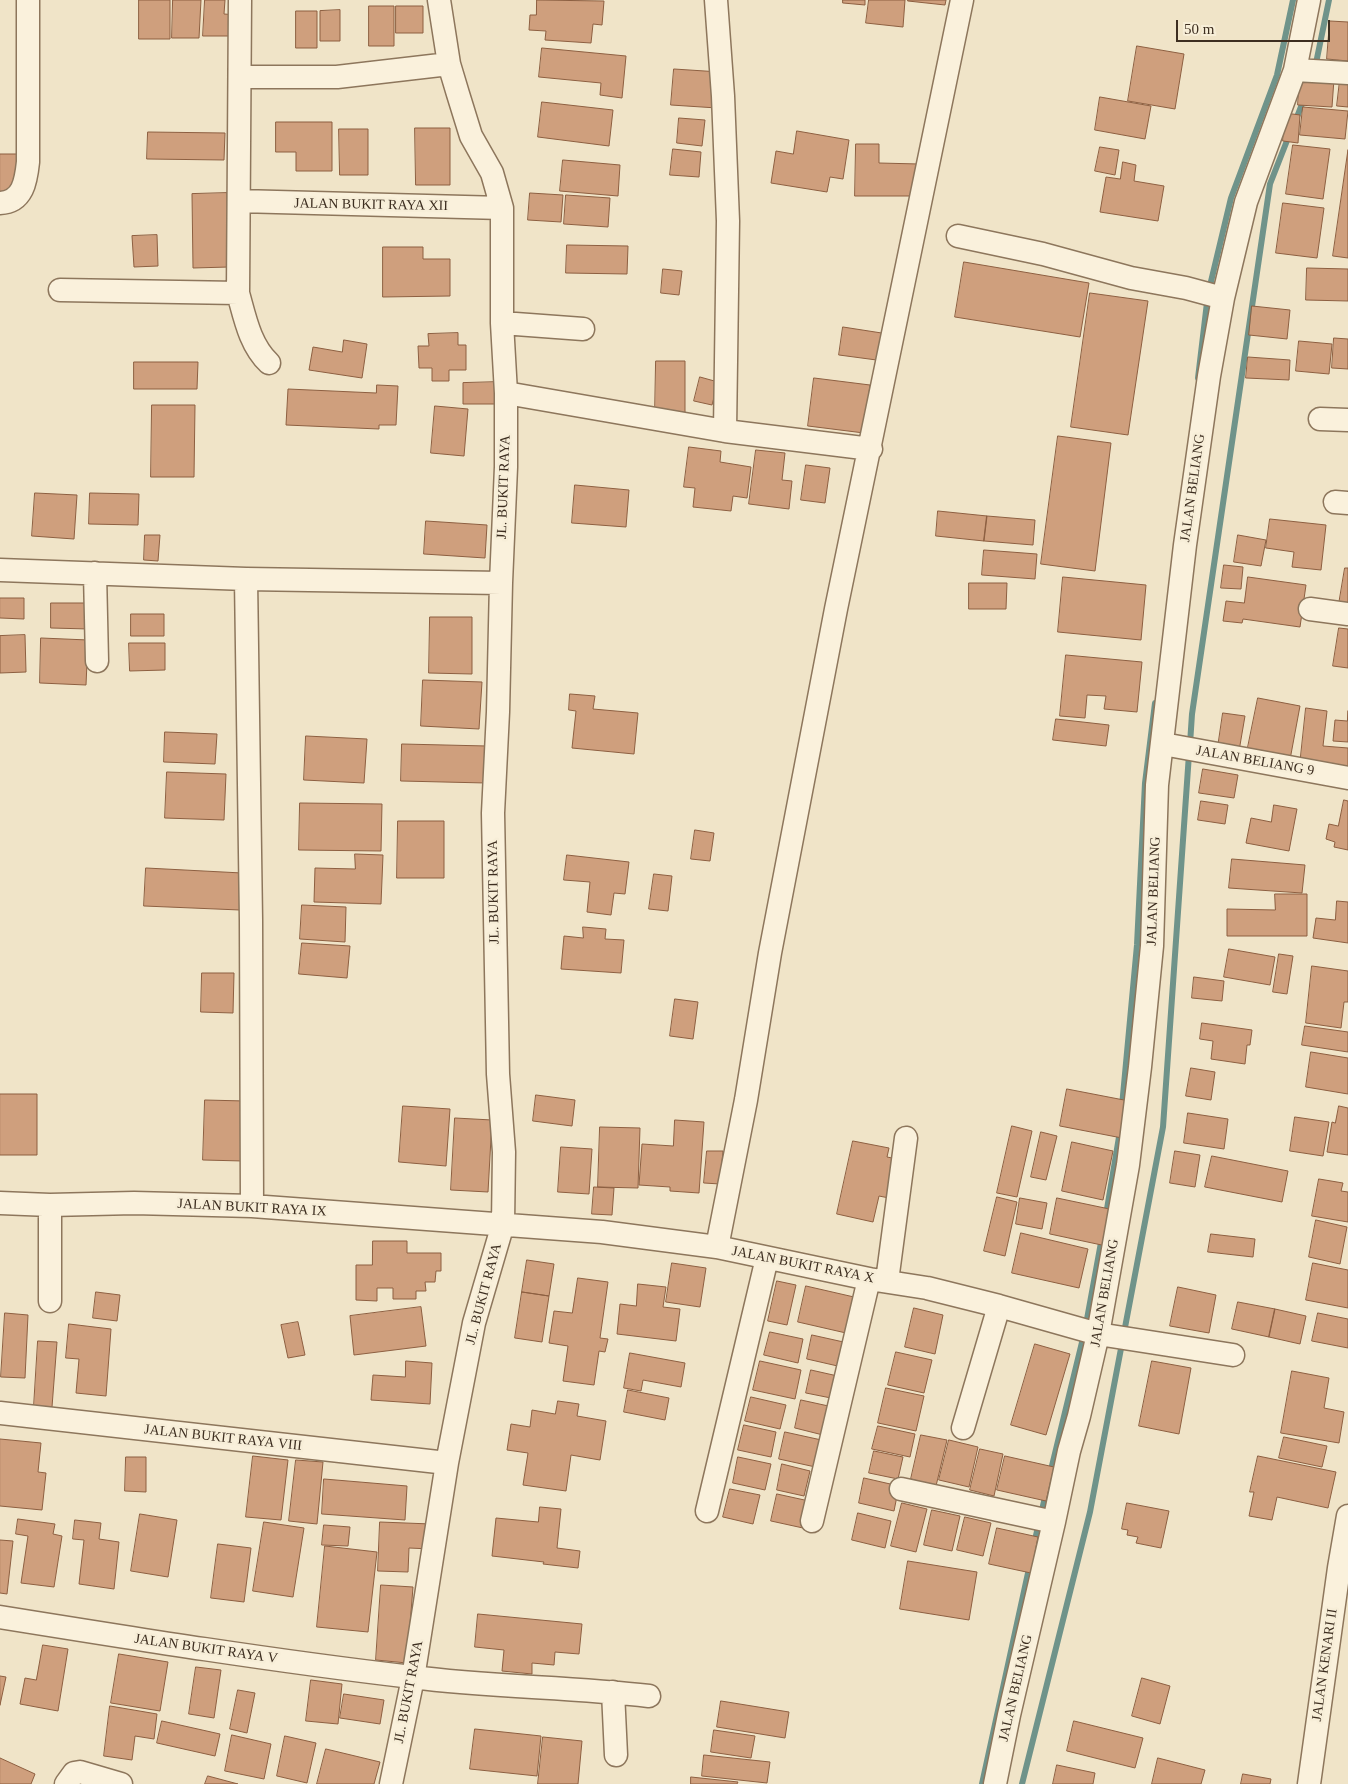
<!DOCTYPE html>
<style>
body{margin:0}
#map{position:relative;width:1348px;height:1784px;overflow:hidden;background:#f0e4c8;font-family:"Times New Roman",serif}
canvas{display:block}
.scale{position:absolute;left:1176px;top:20px;width:154px;height:22px;box-sizing:border-box;border:2px solid #3d2e20;border-top:0;padding-left:6px;font-size:15px;line-height:18px;white-space:nowrap;color:#3d2e20;-webkit-text-stroke:4px #f7eed8;paint-order:stroke}
</style>
<div id="map">
<canvas width="1348" height="1784"></canvas>
<div class="scale">50 m</div>
</div>
<script>
const c = document.querySelector('canvas').getContext('2d');
c.lineJoin = 'round';
function strokePath(path, color, width, dash) { c.strokeStyle = color; c.lineWidth = width; c.lineCap = dash ? 'butt' : 'round'; c.setLineDash(dash || []); c.stroke(path); }
function fill(path, color) { c.fillStyle = color; c.fill(path, 'evenodd'); }
function label(font, color, halo, rows, align = 'center') {
  c.font = font + ' "Times New Roman",serif'; c.lineWidth = 5; c.setLineDash([]); c.textBaseline = 'middle'; c.strokeStyle = halo; c.fillStyle = color; for (const [text, x, y, turn = 0] of rows) {
    c.save(); c.translate(x, y); c.rotate((+turn || 0) * Math.PI / 180); c.textAlign = isNaN(turn) ? turn : align; if (halo) c.strokeText(text, 0, 0); c.fillText(text, 0, 0); c.restore();
  }
}
strokePath(new Path2D(`
 M1315,68L1329,0
 M1295,122L1304,99
 M1198,378L1208,294L1231,198L1277,75L1293,0
 M1190,744L1192,714L1270,184L1290,133
 M1122,1106L1137,945L1145,783L1155,703
 M1106,1215L1120,1131
 M1050,1474L1085,1330L1102,1237
 M1034,1544L1046,1493
 M982,1784L1030,1564
 M1022,1784L1090,1512L1163,1127L1189,754`), '#6f938a', 6);
const building = new Path2D(`
 M139,0H170V39H139Z
 M173,0H201L199,38H172Z
 M205,0H225L224,14L238,15L236,36H203Z
 M537,0L604,1L602,25L593,24L591,43L545,40L546,31L529,30L530,15H536Z
 M843,0H865V5L843,3Z
 M869,0H905L903,27L866,23Z
 M908,0H946L945,5L908,1Z
 M369,6H394V46H369Z
 M396,6H423V33H396Z
 M340,10V41H320V11Z
 M296,11H317V48H296Z
 M1330,21L1348,22V61L1327,59Z
 M1137,46L1184,54L1175,109L1128,101Z
 M542,48L626,56L622,98L600,95L601,83L539,77Z
 M674,69L720,72L717,108L671,105Z
 M1300,77L1334,79L1332,107L1298,105Z
 M1340,80L1348,81V107L1337,106Z
 M1100,97L1151,106L1145,139L1095,130Z
 M542,102L613,110L609,146L538,137Z
 M1303,107L1348,111L1345,139L1300,135Z
 M1285,113L1300,115L1298,143L1283,141Z
 M679,118L705,120L702,146L677,143Z
 M276,122H332V171H296V152H276Z
 M415,128H450V185H416Z
 M339,129H368V175H340Z
 M797,131L849,140L843,179L830,177L827,192L771,183L776,151L793,154Z
 M148,132L225,133L224,160L147,159Z
 M856,144H879V163L919,164V196H855Z
 M1293,145L1330,149L1323,199L1286,194Z
 M1100,147L1119,150L1115,175L1095,171Z
 M673,149L701,152L699,177L670,175Z
 M1348,150V258L1333,256Z
 M0,154H18L17,193L0,192Z
 M563,160L620,165L618,196L560,191Z
 M1123,162L1136,165L1134,181L1164,186L1158,221L1100,212L1106,177L1120,179Z
 M227,193L229,267L193,268L192,194Z
 M530,193L563,195L561,222L528,220Z
 M566,195L610,198L608,227L564,224Z
 M1283,203L1324,208L1317,258L1276,253Z
 M157,235L158,266L134,267L132,236Z
 M567,245L628,246L627,274L566,273Z
 M383,247H423V259H450V296L383,297Z
 M964,262L1089,283L1080,337L955,317Z
 M1307,268L1348,269V301L1306,300Z
 M663,269L682,271L679,295L661,293Z
 M1090,293L1148,301L1128,435L1071,427Z
 M1252,306L1290,310L1287,339L1249,335Z
 M843,327L888,334L884,361L839,355Z
 M458,333V345H466V370H449V381H432V368H419L418,346H429L428,334Z
 M1334,338L1348,339V369L1332,368Z
 M344,340L367,344L362,378L309,370L313,347L342,352Z
 M1299,341L1332,344L1329,374L1296,371Z
 M1248,357L1290,360L1289,380L1246,378Z
 M656,361H685V413H655Z
 M134,362H198L197,389H134Z
 M700,377L718,382L712,405L694,401Z
 M814,378L870,385L864,433L808,426Z
 M499,382V404H463V383Z
 M377,385L398,386L396,425H379V429L286,425L288,389L376,393Z
 M152,405H195L194,477H151Z
 M435,406L468,409L464,456L431,453Z
 M1058,436L1111,443L1095,571L1041,564Z
 M689,447L721,451L720,462L751,467L747,498L733,496L731,511L693,507L695,488L684,487Z
 M756,450L785,453L782,480L792,481L789,509L749,504Z
 M806,465L830,468L825,503L801,500Z
 M575,485L629,490L626,527L572,523Z
 M35,493L77,495L74,539L32,536Z
 M90,493L139,494L138,525L89,524Z
 M938,511L987,516L984,541L936,536Z
 M987,516L1035,520L1033,545L984,541Z
 M1270,519L1326,525L1321,570L1292,567L1294,552L1266,548Z
 M426,521L487,525L485,558L424,554Z
 M145,535H160L158,561L144,560Z
 M1238,535L1266,540L1261,566L1234,562Z
 M984,550L1037,554L1035,579L982,575Z
 M1224,565L1243,567L1241,589L1221,588Z
 M1345,568H1348V606L1339,604Z
 M1063,577L1146,585L1141,640L1058,632Z
 M1248,577L1306,585L1300,627L1243,619L1242,623L1223,621L1226,601L1244,603Z
 M969,583H1007L1006,609H969Z
 M0,598H24V619L0,618Z
 M51,603H89V629L51,628Z
 M131,614H164V636H131Z
 M430,617H472V674L429,673Z
 M1339,628L1348,629V668L1333,666Z
 M25,635L26,672L0,673V636Z
 M41,638L88,640L86,685L40,683Z
 M129,643H165V670L130,671Z
 M1066,655L1142,662L1137,712L1104,709L1106,696L1087,695L1085,718L1060,716Z
 M423,680L482,682L479,729L421,726Z
 M570,694L595,696L593,709L638,713L634,754L572,748L576,711L569,710Z
 M1258,698L1300,706L1289,765L1246,757Z
 M1306,708L1327,711L1323,746L1348,748V770L1300,765Z
 M1348,711V742L1333,741L1335,720L1347,721Z
 M1223,713L1245,716L1239,751L1218,747Z
 M1056,719L1109,725L1106,746L1053,740Z
 M165,732L217,734L215,764L164,762Z
 M306,736L367,739L364,783L304,780Z
 M402,744L487,746L486,783L401,781Z
 M1203,769L1238,775L1234,798L1199,793Z
 M167,772L226,774L224,820L165,818Z
 M1344,800L1348,801V850L1334,847L1335,842L1326,839L1329,824L1338,826Z
 M1201,801L1228,805L1225,824L1198,820Z
 M300,803L382,804L381,851L299,850Z
 M1274,805L1297,809L1289,851L1246,843L1251,818L1271,822Z
 M398,821H444V878H397Z
 M695,830L714,833L710,861L691,859Z
 M355,854L383,855L381,904L314,902L315,868L355,869Z
 M567,855L629,862L625,894L614,893L611,915L587,912L590,882L564,880Z
 M1232,859L1305,865L1302,893L1229,888Z
 M146,868L242,873L240,910L144,906Z
 M654,874L672,876L668,911L649,909Z
 M1275,894H1307V936H1227V909L1275,910Z
 M1337,901L1348,902V943L1313,938L1316,918L1335,920Z
 M302,905L346,907L345,942L300,939Z
 M583,927L606,929L605,939L624,940L621,973L561,969L564,936L583,938Z
 M302,943L350,946L347,978L299,974Z
 M1229,949L1275,957L1270,985L1224,977Z
 M1279,954L1293,956L1287,994L1273,992Z
 M1312,966L1348,971V1002H1344L1341,1028L1306,1023Z
 M202,973H234L233,1013L201,1012Z
 M1194,977L1224,981L1222,1001L1192,998Z
 M675,999L698,1002L693,1039L670,1036Z
 M1202,1023L1252,1030L1250,1045H1247L1245,1064L1211,1059L1213,1041L1200,1039Z
 M1305,1026L1348,1032V1052L1302,1045Z
 M1311,1052L1348,1058V1094L1306,1087Z
 M1191,1068L1215,1072L1211,1100L1186,1096Z
 M1067,1089L1129,1101L1122,1138L1060,1126Z
 M0,1094H37V1155H0Z
 M536,1095L575,1100L572,1126L533,1121Z
 M205,1100L245,1101L243,1161L203,1160Z
 M403,1106L450,1109L446,1166L399,1162Z
 M1339,1106L1348,1108V1155L1327,1152L1332,1122L1335,1123Z
 M1188,1113L1228,1119L1224,1149L1184,1143Z
 M1295,1117L1329,1122L1323,1156L1290,1151Z
 M455,1118L492,1120L488,1192L451,1190Z
 M675,1120L704,1122L699,1193L670,1191V1187L639,1185L642,1144L673,1146Z
 M1012,1126L1032,1131L1017,1197L997,1193Z
 M600,1127L640,1128L638,1188L598,1187Z
 M1041,1132L1057,1136L1046,1180L1031,1177Z
 M853,1141L889,1148L887,1157L897,1159L889,1198L879,1196L873,1222L837,1214Z
 M1072,1142L1113,1151L1103,1200L1062,1191Z
 M561,1147L592,1149L589,1194L558,1192Z
 M707,1151H723L720,1184L704,1183Z
 M1175,1151L1200,1155L1195,1187L1170,1183Z
 M1212,1156L1288,1171L1282,1202L1205,1187Z
 M1319,1179L1343,1183L1341,1191L1348,1192V1222L1312,1216Z
 M594,1187L614,1188L612,1215L592,1214Z
 M997,1197L1017,1202L1005,1256L984,1251Z
 M1020,1198L1047,1203L1042,1229L1016,1224Z
 M1057,1198L1119,1211L1111,1247L1050,1234Z
 M1316,1220L1347,1227L1340,1264L1309,1257Z
 M1021,1233L1088,1249L1079,1288L1012,1273Z
 M1211,1234L1255,1239L1253,1257L1208,1252Z
 M373,1241H407V1253H441V1271H436L435,1282H425L426,1291H416V1299H393V1288H377V1301L356,1300V1265H372Z
 M527,1260L554,1264L549,1296L522,1292Z
 M672,1263L706,1268L700,1307L666,1302Z
 M1313,1263L1348,1270V1308L1306,1300Z
 M578,1278L608,1282L600,1338L608,1339L605,1352L599,1351L594,1385L563,1381L568,1346L549,1343L554,1311L572,1313Z
 M777,1281L796,1285L787,1325L768,1321Z
 M638,1284L666,1287L663,1307L680,1309L676,1341L617,1334L620,1304L636,1306Z
 M806,1286L854,1297L846,1333L798,1322Z
 M1178,1287L1216,1295L1209,1333L1170,1326Z
 M96,1292L120,1295L117,1321L93,1318Z
 M522,1292L549,1296L542,1342L515,1338Z
 M1238,1302L1275,1309L1269,1337L1232,1329Z
 M421,1307L426,1346L354,1355L350,1316Z
 M914,1308L943,1315L935,1354L905,1347Z
 M1275,1309L1306,1316L1300,1344L1269,1337Z
 M5,1313L28,1315L25,1378L1,1377Z
 M1318,1313L1348,1319V1348L1312,1341Z
 M298,1322L305,1355L288,1358L281,1325Z
 M69,1324L111,1329L106,1396L76,1393L79,1359L66,1358Z
 M770,1332L803,1339L798,1363L764,1355Z
 M812,1335L848,1343L842,1367L807,1359Z
 M38,1341L57,1342L52,1407L34,1406Z
 M1035,1344L1070,1354L1046,1435L1011,1425Z
 M896,1352L932,1360L924,1393L888,1385Z
 M630,1353L685,1363L681,1387L643,1380L641,1391L624,1388Z
 M406,1361L432,1363L430,1404L371,1400L373,1375L405,1377Z
 M760,1361L801,1370L795,1399L753,1390Z
 M1152,1361L1191,1368L1179,1434L1139,1426Z
 M811,1370L842,1377L836,1399L806,1393Z
 M1292,1371L1329,1378L1324,1408L1344,1412L1339,1443L1281,1433Z
 M886,1388L924,1396L916,1431L878,1423Z
 M628,1390L669,1398L665,1420L624,1412Z
 M751,1397L786,1405L780,1429L745,1421Z
 M801,1400L833,1407L827,1436L795,1428Z
 M558,1401L579,1404L577,1416L606,1421L600,1460L571,1455L566,1491L523,1485L528,1453L507,1450L511,1424L530,1427L532,1410L555,1414Z
 M744,1425L776,1432L771,1457L738,1450Z
 M878,1426L915,1434L910,1457L872,1449Z
 M785,1432L826,1441L820,1468L779,1459Z
 M921,1435L947,1440L936,1486L911,1479Z
 M1284,1437L1327,1446L1322,1467L1279,1458Z
 M0,1439L41,1443L38,1472L46,1473L42,1510L0,1506Z
 M949,1440L978,1447L969,1487L939,1480Z
 M980,1449L1003,1454L994,1496L970,1490Z
 M874,1451L903,1457L898,1479L869,1473Z
 M253,1456L288,1460L281,1520L246,1517Z
 M1005,1456L1054,1467L1046,1501L997,1490Z
 M1258,1456L1336,1472L1328,1508L1277,1497L1272,1520L1249,1516L1254,1492H1250Z
 M126,1457H146V1492L125,1491Z
 M738,1457L771,1464L765,1490L733,1483Z
 M296,1460L323,1462L317,1524L289,1521Z
 M782,1464L810,1471L804,1496L777,1490Z
 M864,1478L899,1486L894,1511L859,1503Z
 M324,1479L407,1486L405,1520L322,1514Z
 M730,1489L760,1495L753,1524L723,1517Z
 M777,1494L809,1501L803,1528L771,1521Z
 M902,1503L927,1509L916,1552L891,1546Z
 M1127,1503L1169,1511L1161,1548L1136,1543L1138,1537L1127,1535L1128,1530L1122,1529Z
 M540,1507L561,1509L557,1548L580,1551L578,1568L543,1564L544,1562L492,1556L496,1518L538,1522Z
 M932,1510L960,1516L952,1551L924,1545Z
 M858,1513L891,1521L885,1548L852,1540Z
 M140,1514L177,1520L168,1577L131,1571Z
 M965,1517L991,1523L983,1556L957,1550Z
 M18,1519L55,1524L53,1534L62,1536L54,1587L21,1583L28,1536L16,1534Z
 M75,1520L101,1523L99,1539L119,1542L114,1589L79,1584L84,1540L73,1539Z
 M264,1522L304,1528L293,1597L253,1591Z
 M380,1522L431,1524V1549L409,1548L408,1572L378,1571Z
 M324,1525L350,1527L348,1546L322,1545Z
 M997,1528L1038,1537L1031,1573L989,1564Z
 M0,1540L13,1541L7,1594L0,1593Z
 M218,1544L251,1548L244,1602L211,1598Z
 M325,1546L377,1552L368,1632L317,1627Z
 M908,1561L977,1572L969,1620L900,1609Z
 M381,1585L413,1587L407,1663L376,1660Z
 M478,1614L582,1624L579,1654L555,1652L554,1665L532,1663V1674L502,1671L504,1650L475,1647Z
 M43,1645L68,1649L58,1711L20,1704L25,1678L36,1680Z
 M119,1654L168,1662L160,1711L111,1703Z
 M196,1667L221,1670L214,1718L189,1714Z
 M0,1676L6,1677L0,1705Z
 M1142,1678L1170,1686L1160,1724L1132,1716Z
 M311,1680L342,1684L338,1724L306,1721Z
 M238,1690L255,1693L247,1733L230,1729Z
 M344,1694L384,1700L380,1724L340,1718Z
 M721,1701L789,1712L785,1738L717,1727Z
 M110,1706L157,1714L154,1739L135,1736L132,1760L104,1756Z
 M162,1721L220,1734L215,1756L157,1743Z
 M1074,1721L1143,1738L1135,1768L1067,1751Z
 M475,1729L541,1736L537,1776L470,1769Z
 M714,1730L755,1736L751,1758L711,1752Z
 M232,1735L271,1744L264,1779L225,1771Z
 M285,1736L316,1743L307,1783L277,1776Z
 M543,1737L582,1741L578,1784H538Z
 M326,1749L380,1762L374,1784H317Z
 M704,1755L770,1762L767,1783L702,1776Z
 M0,1758L35,1774L31,1784H0Z
 M1158,1758L1205,1770L1201,1784H1152Z
 M1057,1765L1095,1773L1093,1784H1053Z
 M1243,1774L1271,1779L1270,1784H1241Z
 M208,1776L238,1784H205Z
 M691,1777L738,1782L737,1784H691Z`);
fill(building, '#cf9f7d');
strokePath(building, '#8d5f41', 1);
const minor = new Path2D(`
 M240,0L238,293C245,318 250,345 269,363
 M716,0L723,96L728,221L725,431
 M1295,70L1348,73
 M240,77H337L449,64
 M239,201L502,208
 M0,203C23,202 26,181 28,162V0
 M958,236L1043,254L1131,278L1186,288L1223,298
 M60,290L238,293
 M502,323L583,329
 M506,393L725,431L871,449
 M1320,419L1348,420
 M1335,502L1348,503
 M0,570L246,579L501,583
 M95,573L97,661
 M246,579L251,920L252,1206
 M1310,609L1348,614
 M1163,744L1348,778
 M0,1203L50,1205L134,1203L252,1206L602,1232L717,1247L869,1279L927,1288L999,1306L1098,1334L1233,1355
 M717,1247L746,1100L770,953L836,609L962,0
 M887,1281L906,1138
 M50,1301V1205
 M0,1413L447,1463
 M963,1428L999,1306
 M901,1489L1054,1522
 M707,1511L767,1258
 M812,1521L869,1279
 M0,1617C137,1639 274,1661 412,1677C490,1687 570,1687 649,1696
 M613,1692L616,1755
 M66,1784L74,1773L80,1772L121,1784
 M391,1784L413,1678L447,1463L474,1323L503,1224L504,1152L498,1074L493,813L498,712L501,583L506,467V393L502,323V208L492,173L471,136L458,94L449,64L439,0
 M995,1784L1009,1715L1054,1522L1069,1451L1079,1416L1098,1334L1128,1165L1140,1067L1152,946L1157,785L1185,545L1209,376L1223,298L1246,202L1295,70L1309,0
 M1309,1784L1339,1568L1348,1516`);
strokePath(minor, '#8d765c', 25);
strokePath(minor, '#faf1dc', 22);
label('14px', '#3d2e20', '#f7eed8', [
 ["JALAN BUKIT RAYA XII",371,205,1],
 ["JL. BUKIT RAYA",504,487,-88],
 ["JALAN BELIANG",1193,488,-82],
 ["JALAN BELIANG 9",1255,761,10],
 ["JALAN BELIANG",1154,891,-88],
 ["JL. BUKIT RAYA",494,892,-91],
 ["JALAN BUKIT RAYA IX",252,1208,3],
 ["JALAN BUKIT RAYA X",803,1265,11],
 ["JALAN BELIANG",1105,1293,-80],
 ["JL. BUKIT RAYA",484,1294,-75],
 ["JALAN BUKIT RAYA VIII",223,1438,6],
 ["JALAN BUKIT RAYA V",206,1649,8],
 ["JALAN KENARI II",1325,1665,-82],
 ["JALAN BELIANG",1016,1688,-77],
 ["JL. BUKIT RAYA",409,1692,-79]
]);
</script>
